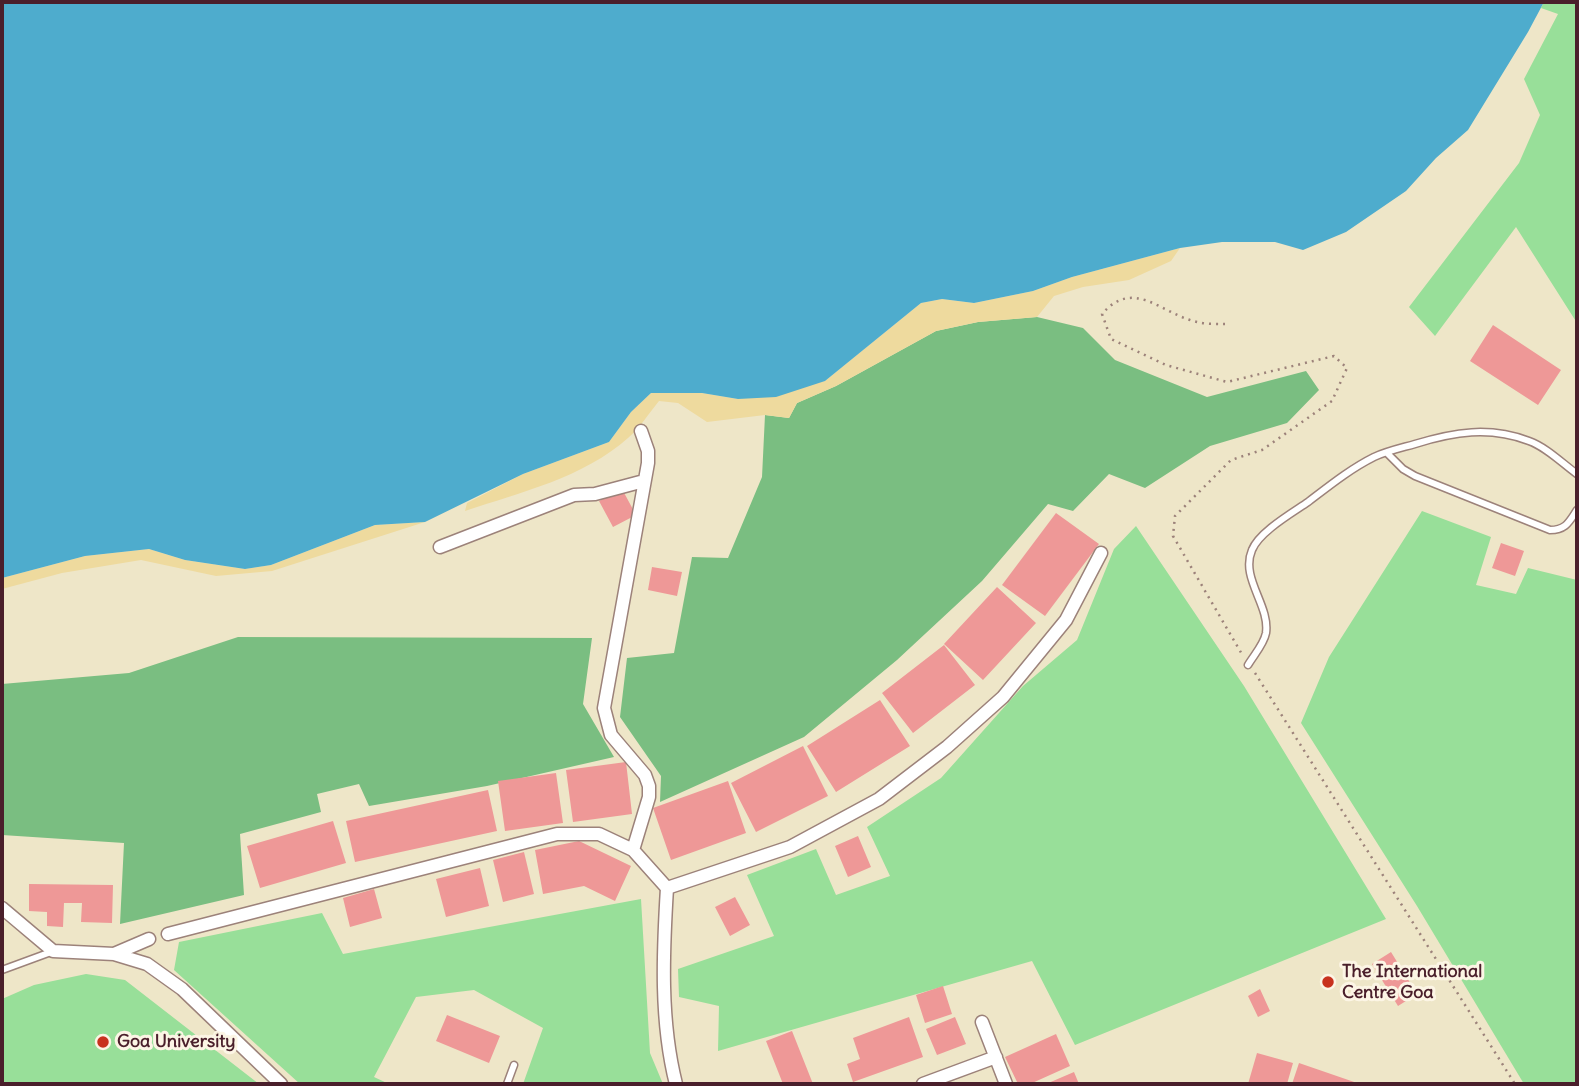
<!DOCTYPE html>
<style>
body{margin:0}
#map{position:relative;width:1579px;height:1086px;overflow:hidden;background:#eee6c8;font-family:Delius,sans-serif}
canvas{display:block}
.frame{position:absolute;inset:0;border:4px solid #4a1f2b;pointer-events:none}
</style>
<div id="map">
<canvas width="1579" height="1086"></canvas>
<div class="frame"></div>
</div>
<script>
const c = document.querySelector('canvas').getContext('2d');
c.lineJoin = 'round';
function fill(path, color) { c.fillStyle = color; c.fill(path, 'evenodd'); }
function strokePath(path, color, width, dash) { c.strokeStyle = color; c.lineWidth = width; c.lineCap = dash ? 'butt' : 'round'; c.setLineDash(dash || []); c.stroke(path); }
function label(font, color, halo, rows, align = 'center') {
  c.font = font + ' Delius,sans-serif'; c.lineWidth = 6; c.setLineDash([]); c.textBaseline = 'middle'; c.strokeStyle = halo; c.fillStyle = color; for (const [text, x, y, turn = 0] of rows) {
    c.save(); c.translate(x, y); c.rotate((+turn || 0) * Math.PI / 180); c.textAlign = isNaN(turn) ? turn : align; if (halo) c.strokeText(text, 0, 0); c.fillText(text, 0, 0); c.restore();
  }
}
fill(new Path2D(`
 M1544,2H1577V323L1516,227L1435,336L1409,307L1519,163L1540,115L1524,79L1558,14L1541,8Z
 M1422,511L1491,537L1476,585L1516,594L1528,568L1577,580V1084H1524L1417,906L1301,723L1329,657Z
 M1136,526L1244,686L1386,919L1075,1045L1032,961L718,1051L719,1006L679,997L678,969L774,936L747,875L816,849L836,895L890,876L867,827L941,778L1023,686L1077,640L1114,549Z
 M641,899L650,1053L663,1084H523L543,1028L474,990L416,997L374,1077L389,1084H300L174,970L179,942L322,913L343,954Z
 M86,974L125,980L259,1084H2V999L34,985Z`), '#98df99');
fill(new Path2D(`
 M1037,317L1083,328L1115,360L1207,397L1306,371L1319,390L1287,423L1210,446L1145,488L1109,474L1073,511L1048,504L982,581L897,660L804,737L660,802L661,776L620,717L627,658L674,653L692,557L728,558L762,477L765,415L789,418L797,403L836,386L936,331L978,322Z
 M238,637L592,638L583,704L614,757L487,786L369,806L359,784L317,794L321,812L240,834L244,895L120,924L124,843L2,835V684L129,673Z`), '#7abe81');
fill(new Path2D(`
 M1180,248L1171,261L1129,280L1083,287L1054,296L1037,317L978,322L936,331L836,386L797,403L789,418L765,415L707,422L678,403L659,401C649,413 640,428 628,438C583,478 521,492 465,511L467,503L523,474L609,442L631,412L651,393H702L738,399L825,381L921,303L942,299L974,303L1033,291L1072,277Z
 M425,522L272,571L216,576L141,560L62,573L2,589V578L85,556L149,549L185,560L245,569L271,565L375,525Z`), '#eeda9e');
fill(new Path2D(`
 M2,2H1544L1528,32L1468,130L1436,158L1406,191L1346,232L1303,250L1275,242H1222L1180,248L1072,277L1033,291L974,303L942,299L921,303L825,381L776,397L738,399L702,393H651L631,412L609,442L523,474L425,522L375,525L271,565L245,569L185,560L149,549L85,556L2,578Z`), '#4eaccd');
fill(new Path2D(`
 M1493,325L1561,370L1538,405L1470,361Z
 M622,489L636,515L613,527L599,501Z
 M1056,513L1099,544L1045,616L1002,585Z
 M1501,543L1524,551L1515,576L1492,568Z
 M652,567L682,572L677,596L648,590Z
 M997,587L1036,623L983,680L944,644Z
 M944,645L975,685L913,733L882,693Z
 M880,700L910,746L836,792L807,746Z
 M803,746L828,796L756,832L731,783Z
 M626,762L632,814L573,822L566,770Z
 M556,773L563,823L505,831L498,781Z
 M728,781L746,833L671,860L653,808Z
 M488,790L497,831L355,862L346,821Z
 M333,821L346,863L260,888L247,846Z
 M858,836L871,867L848,877L835,846Z
 M579,841L631,866L615,901L584,886L543,894L535,850Z
 M524,852L534,894L503,902L493,860Z
 M480,868L489,906L446,917L436,879Z
 M29,884L113,885L112,923L81,922L82,903H64L63,927L47,926V912L29,911Z
 M374,889L382,918L350,927L343,898Z
 M735,897L750,925L730,936L715,907Z
 M1391,952L1417,994L1398,1006L1372,964Z
 M943,986L952,1014L925,1023L916,995Z
 M1260,989L1270,1011L1258,1017L1248,996Z
 M447,1015L500,1036L489,1063L436,1041Z
 M909,1017L923,1057L853,1082L847,1064L860,1059L853,1038Z
 M955,1017L966,1044L937,1055L926,1029Z
 M792,1031L813,1084H783L766,1041Z
 M1056,1034L1070,1066L1030,1084H1018L1005,1057Z
 M1257,1053L1293,1063L1287,1084H1248Z
 M1299,1063L1360,1084H1292Z
 M1074,1072L1079,1084H1046Z`), '#ee9897');
const lane = new Path2D(`
 M1387,453L1403,469L1415,476L1550,530C1566,530 1569,522 1577,510
 M1248,665C1254,655 1264,644 1266,633C1270,605 1240,578 1252,550C1259,532 1292,513 1308,502C1329,486 1350,469 1374,457C1387,451 1401,448 1415,444C1454,432 1489,426 1529,441C1546,447 1562,463 1577,474
 M2,970L51,952
 M507,1084L514,1065`);
const street = new Path2D(`
 M440,547L574,495L595,494L644,481
 M633,850L649,797V786L645,775L611,735L604,708L648,463V451L641,431
 M667,888C663,953 660,1021 676,1084
 M2,908L53,951L114,954L147,964L182,989L281,1084
 M168,934L557,834H599L633,850L667,888L790,847L879,799L947,747L1003,697L1066,620L1101,553
 M114,954L149,939
 M982,1022L1006,1084
 M923,1084L996,1057`);
strokePath(lane, '#9c827a', 9);
strokePath(street, '#9c827a', 15);
strokePath(new Path2D(`
 M1225,324C1216,324 1206,324 1197,322C1161,314 1134,277 1102,314L1111,339L1166,365L1227,382L1334,356L1347,368L1332,401L1262,450L1231,460L1175,516L1173,536L1243,656
 M1255,673L1515,1084`), '#9c827a', 2.5, [2, 5]);
strokePath(lane, '#fff', 6);
strokePath(street, '#fff', 12);
for (const [x, y, r, color] of [
 [1328,982,7,"#c8321e"],
 [103,1042,7,"#c8321e"]
]) { const dot = new Path2D(); dot.arc(x, y, r, 0, 2 * Math.PI); c.fillStyle = color; c.fill(dot); strokePath(dot, '#fcf5e5', 2.5); }
label('bold 18px', '#4a1f2b', '#fcf5e5', [
 ["The International",1342,972],
 ["Centre Goa",1342,993],
 ["Goa University",117,1042]
], 'left');
</script>
